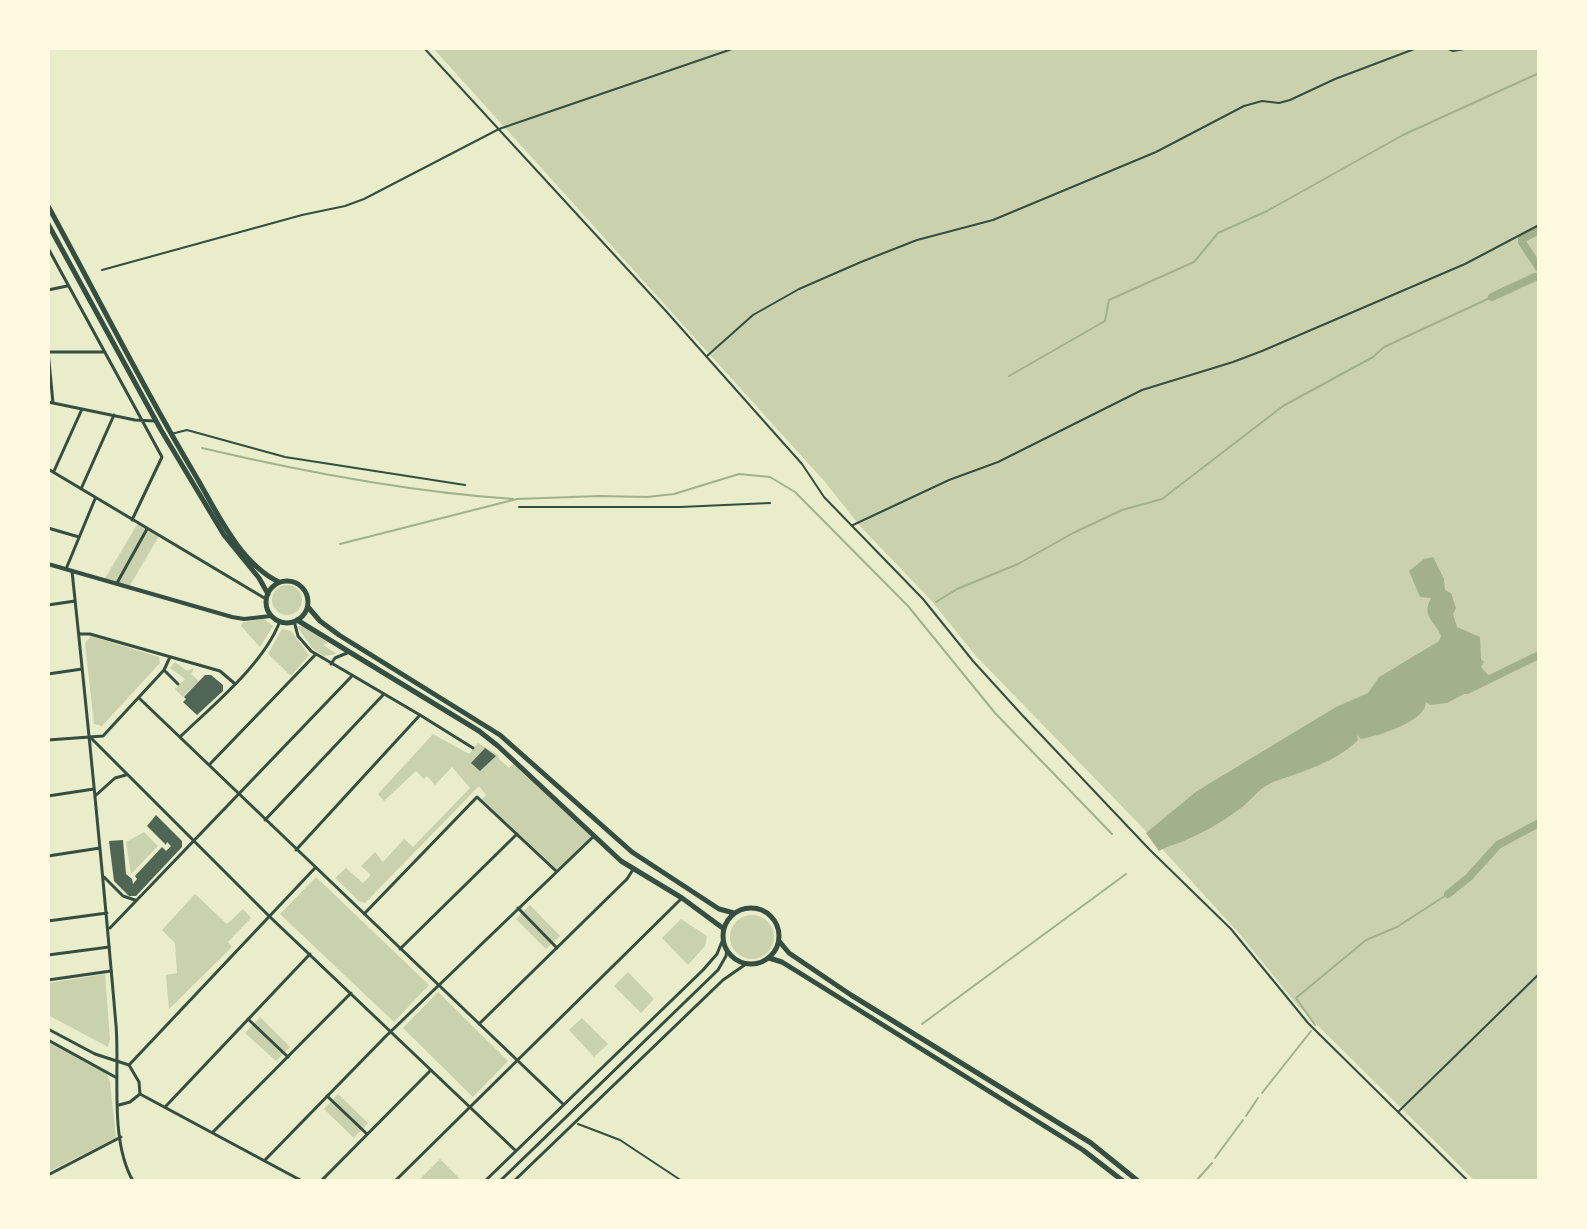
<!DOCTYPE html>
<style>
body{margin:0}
#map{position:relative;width:1587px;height:1229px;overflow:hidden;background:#e9edc9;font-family:Overpass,sans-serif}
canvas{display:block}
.frame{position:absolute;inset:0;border:50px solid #fefae0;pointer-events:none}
</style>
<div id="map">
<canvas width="1587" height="1229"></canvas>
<div class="frame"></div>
</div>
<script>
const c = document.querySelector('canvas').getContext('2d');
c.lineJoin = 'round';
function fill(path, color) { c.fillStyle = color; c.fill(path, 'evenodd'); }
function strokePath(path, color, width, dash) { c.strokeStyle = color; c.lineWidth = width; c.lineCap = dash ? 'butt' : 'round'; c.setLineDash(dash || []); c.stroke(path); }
fill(new Path2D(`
 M433,48H1539V1181H1475L1298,1006L1238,932L1141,826L976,656L930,599L860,526L825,482Z
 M138,523L159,536L129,587L104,580Z
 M272 600a15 15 0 1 1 30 0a15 15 0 1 1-30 0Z
 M264,619L273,626L260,647L241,626L243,622Z
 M297,626L306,627L328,643L323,645L337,654L324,656L312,648Z
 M282,629L291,631L309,655L291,676L268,654Z
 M91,636L159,657L160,663L102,726L94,724L85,643Z
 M175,662L187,671L194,668L191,674L199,681L183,697L175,689L185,679L170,668Z
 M433,734L469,754L478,743L498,755L499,759L509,768L515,762L594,836L556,871L481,800L486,795L479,786L365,903L359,901L335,878L346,868L363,883L371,875L361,866L375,852L383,862L404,839L413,847L470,788L452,767L435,785L427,776L424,779L416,771L384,801L378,794Z
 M144,832L158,846L131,874L126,842Z
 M316,877L429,985L394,1022L280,914Z
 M195,894L227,924L243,909L251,918L228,942L232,947L169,1009L166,975L177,973L175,943L162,930Z
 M530,905L560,936L546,949L516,919Z
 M730 937a22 22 0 1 1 44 0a22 22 0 1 1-44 0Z
 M681,919L707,936L705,946L688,965L662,938Z
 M628,972L654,999L641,1013L614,986Z
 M105,974L110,1039L108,1047L48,1015V983Z
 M438,992L508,1061L473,1097L403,1028Z
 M260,1017L290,1047L276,1061L245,1033Z
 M582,1018L608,1044L594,1057L569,1030Z
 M48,1040L106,1072L110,1082L116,1138L48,1172Z
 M338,1094L368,1123L354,1138L324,1109Z
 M440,1159L462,1181H418Z`), '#cad2ad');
fill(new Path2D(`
 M1433,557L1444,579L1445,590L1451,593L1456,608L1453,614L1457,627L1480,637L1481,659L1484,662L1481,667L1489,676L1467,687L1468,692L1447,703L1430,705L1426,702C1426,721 1379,736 1361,739L1357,735L1358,740C1336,762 1304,771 1276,781C1258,787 1251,802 1237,811C1222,822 1204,832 1188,839C1178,844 1169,845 1159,851L1146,833L1197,791L1336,707L1368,693L1379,677L1439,641L1441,636C1435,621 1421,616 1431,598L1420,597L1409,571L1424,559Z`), '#a3b18a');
strokePath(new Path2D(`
 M1009,376L1105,321L1109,300L1194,262L1218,233L1267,211L1403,135L1539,73
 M202,448C304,472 409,492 513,499
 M340,544L517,499L599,496L647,497L674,494L739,474L770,477L795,492L908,606L995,713L1112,834
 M936,602L957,589L1018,564L1073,533L1122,510L1162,499L1283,406L1373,357L1384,347L1492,297
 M922,1024L1126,874
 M1315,1025L1296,998L1366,940L1397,927L1448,894
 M1262,1093L1311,1031
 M1246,1116L1258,1098
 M1215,1158L1243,1120
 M1196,1181L1212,1163`), '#a3b18a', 2);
strokePath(new Path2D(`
 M1539,230L1522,239V242L1539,268
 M1492,297L1535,277
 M1467,690L1539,655
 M1448,894L1469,877L1498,845L1539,823`), '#a3b18a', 8);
fill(new Path2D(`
 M205,675H211L223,685V691L197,715L183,702L186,699L184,697Z
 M485,748L496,756L480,771L471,763Z
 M156,815L182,841V847L136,896H129L114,881L109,841L123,840L126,874L132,879L133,884L137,879L135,876L162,847L166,851L171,846L167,842L166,845L147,826Z`), '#4f6655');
strokePath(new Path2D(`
 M424,48L665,310L802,464L824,497L923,599L973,661L1023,716L1150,850L1231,929L1308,1023L1468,1181
 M1446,48L1453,51L1470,48
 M102,270L302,215L345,206L364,199L499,129L735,48
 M707,356L753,315L799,289L861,262L917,240L993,220L1156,152L1244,106L1262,101L1279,103L1290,100L1335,79L1417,48
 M853,525L949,480L998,462L1142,390L1233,362L1262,351L1465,264L1539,225
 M1399,1111L1539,974
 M578,1124L620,1140L682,1181`), '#344e41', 2);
strokePath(new Path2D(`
 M171,434L187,430L285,457L465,485
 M519,507H680L770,503`), '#344e41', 2);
strokePath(new Path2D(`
 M117,583L147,529
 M420,715L473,748
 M518,908L557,948
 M48,955L109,947
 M48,980L111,971
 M248,1019L288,1057
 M327,1096L367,1134
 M48,1175L121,1137`), '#344e41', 3);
strokePath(new Path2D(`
 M48,248L162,457L132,520
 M48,290L67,286
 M48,351L53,403L48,402
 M48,352H105
 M53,403L135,420L155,421
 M48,469L266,599
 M54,471L82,409
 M81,489L114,415
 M48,528L79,537
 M66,569L95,499
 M72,571C88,722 103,874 116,1025C120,1072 109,1139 133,1181
 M48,605L75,601
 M294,621L298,636L311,651L420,715L296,850
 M80,634H90L220,671L234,683
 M331,664L335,658L347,653
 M164,670L178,684
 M48,674L82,669
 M139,698L563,1104
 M89,736L269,916L516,1151
 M180,737C212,706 264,664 280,621
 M48,740L103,736L164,670L170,657
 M209,765L316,654
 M48,796L94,789
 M95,796L115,778L126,775
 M265,820L383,695
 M48,856L100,848
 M104,877L123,896L135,900
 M364,914L477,797L556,871
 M48,921L107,913
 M110,928L351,677
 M400,949L517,834
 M479,1024L627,879L634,868
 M48,1029L95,1054L129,1065L139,1082L140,1094
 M48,1040L117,1078
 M129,1065L315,868
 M140,1094L302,1181
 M119,1105L130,1102L140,1094
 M166,1106L310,954
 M213,1132L351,993
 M265,1160L385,1037L594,836
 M321,1181L431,1070
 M395,1181L682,898
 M485,1181L703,970L717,954L723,939
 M500,1181L718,970L726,956L727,950
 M514,1181L723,980L746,964`), '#344e41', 3);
strokePath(new Path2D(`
 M48,564L232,617L244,619L271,616`), '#344e41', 4);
strokePath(new Path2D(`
 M48,206C97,295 142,386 194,473C216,510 239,563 279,582
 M48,224L161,430L224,535L259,578L268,594
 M266 602a21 21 0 1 1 42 0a21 21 0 1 1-42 0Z
 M308,607L320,621L339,635L500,735L632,852L719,909L734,913
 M297,620L479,731L498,746L621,861L682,898L724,929
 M723 936a28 28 0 1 1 56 0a28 28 0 1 1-56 0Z
 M779,941L789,953L851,995L1091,1143L1138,1181
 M769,958L782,962L819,985L1083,1150L1123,1181`), '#344e41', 5);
</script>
